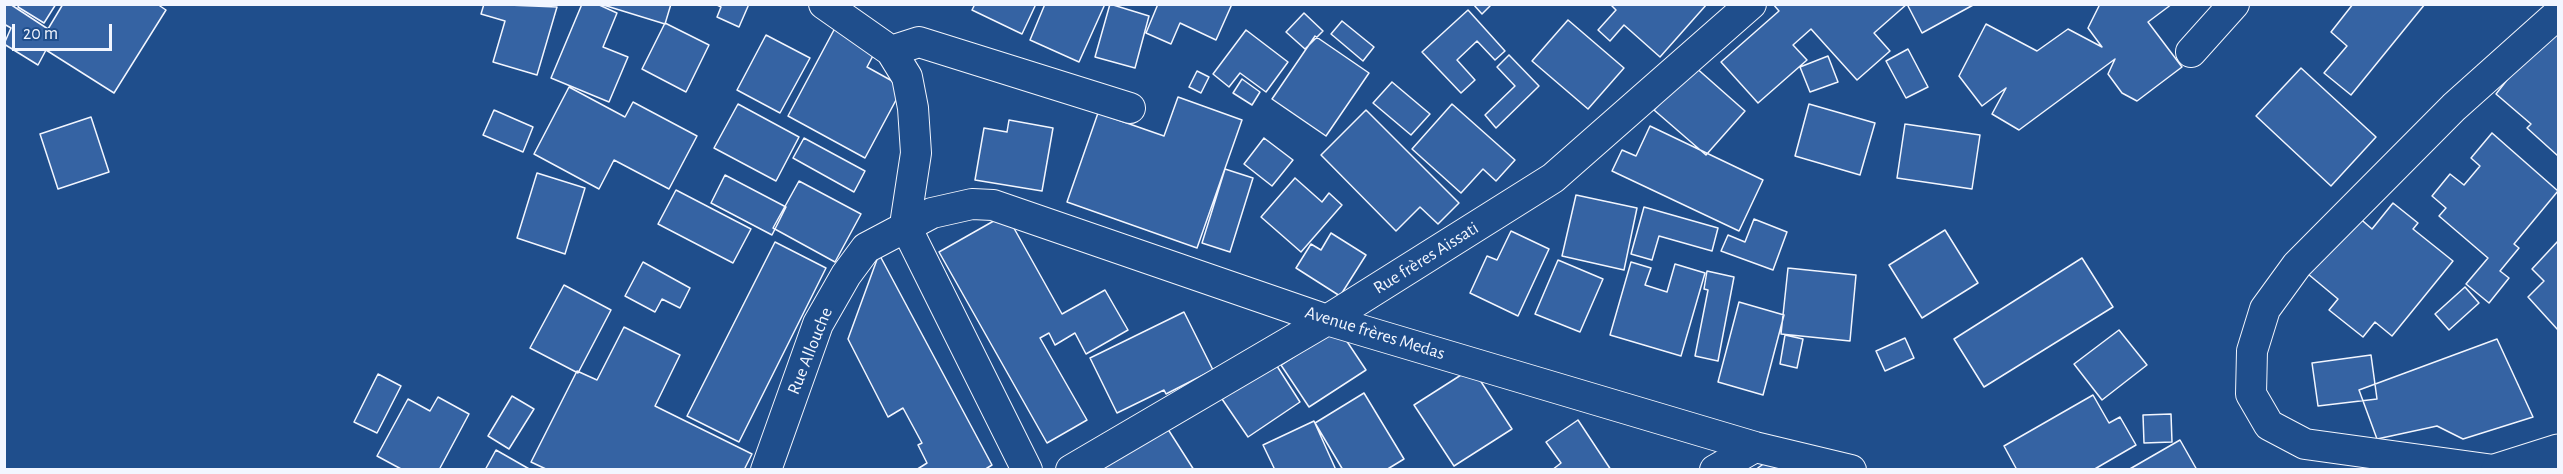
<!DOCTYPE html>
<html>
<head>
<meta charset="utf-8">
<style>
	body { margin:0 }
	#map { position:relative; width:2563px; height:474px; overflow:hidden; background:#1f4e8c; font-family:"Alegreya Sans",sans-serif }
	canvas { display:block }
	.frame { position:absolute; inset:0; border:6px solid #f2f6ff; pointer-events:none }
	.scale { position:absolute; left:12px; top:24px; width:100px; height:27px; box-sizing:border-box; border:3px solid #f2f6ff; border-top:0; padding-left:8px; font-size:18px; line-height:21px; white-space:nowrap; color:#f2f6ff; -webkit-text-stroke:4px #1f4e8c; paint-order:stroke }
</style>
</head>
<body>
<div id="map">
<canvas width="2563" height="474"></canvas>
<div class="frame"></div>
<div class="scale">20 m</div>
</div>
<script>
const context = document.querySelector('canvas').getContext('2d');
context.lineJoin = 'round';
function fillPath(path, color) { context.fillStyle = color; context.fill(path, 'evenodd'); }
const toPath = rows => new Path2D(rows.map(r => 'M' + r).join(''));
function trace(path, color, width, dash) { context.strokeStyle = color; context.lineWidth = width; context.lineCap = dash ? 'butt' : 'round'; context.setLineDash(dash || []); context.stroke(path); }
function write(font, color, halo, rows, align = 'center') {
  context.font = font + ' "Alegreya Sans",sans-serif'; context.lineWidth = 4.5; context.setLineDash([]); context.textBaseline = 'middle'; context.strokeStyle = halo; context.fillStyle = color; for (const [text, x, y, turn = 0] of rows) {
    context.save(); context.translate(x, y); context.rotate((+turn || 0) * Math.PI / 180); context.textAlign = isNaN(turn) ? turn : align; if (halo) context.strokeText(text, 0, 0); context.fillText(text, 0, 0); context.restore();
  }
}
const building = toPath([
	[4,4,10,4,48,29,63,4,157,4,166,10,114,93,46,50,38,65,4,44,11,28,4,24,4,4],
	[19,4,56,4,44,23,18,7,19,4],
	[484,4,557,7,537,75,493,62,505,21,481,14,484,4],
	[582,4,597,4,617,13,603,47,628,57,609,102,551,78,582,4],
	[600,4,671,4,665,24,600,4],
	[715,4,749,4,739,27,717,17,721,7,715,4],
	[975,4,1036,4,1022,34,972,10,975,4],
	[1045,4,1105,4,1079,62,1030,40,1045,4],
	[1110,4,1149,16,1135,68,1095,57,1110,4],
	[1158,4,1232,4,1216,40,1180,23,1171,44,1146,33,1158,4],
	[1473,4,1492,4,1482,14,1473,4],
	[1610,4,1707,4,1660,57,1624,25,1610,41,1598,30,1616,10,1610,4],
	[1773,4,1907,4,1874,33,1890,51,1857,80,1811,29,1793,45,1807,60,1758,103,1721,62,1779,11,1773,4],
	[1907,4,1975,4,1922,33,1907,4],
	[2100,4,2172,4,2148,22,2182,67,2137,101,2122,93,2108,74,2115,59,2019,130,1992,114,2006,88,1982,106,1959,76,1986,24,2037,51,2068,29,2102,47,2088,28,2100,4],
	[2353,4,2425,4,2351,95,2324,73,2347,46,2331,32,2353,4],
	[1468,10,1505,51,1495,60,1477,41,1457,60,1475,80,1461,93,1422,52,1468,10],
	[1304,13,1323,31,1305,49,1286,32,1304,13],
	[2558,15,2558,156,2527,128,2531,124,2496,94,2558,15],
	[1568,20,1624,68,1588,109,1532,61,1568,20],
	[1342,21,1374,47,1363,61,1331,34,1342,21],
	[665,23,709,45,686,92,642,69,665,23],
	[835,28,876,50,867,67,903,87,865,158,788,116,835,28],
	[1246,30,1288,62,1266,92,1240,73,1229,87,1213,74,1246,30],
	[766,35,810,58,780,113,737,90,766,35],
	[1315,36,1369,73,1326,136,1272,99,1315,36],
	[1908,49,1928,87,1906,98,1886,61,1908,49],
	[1509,55,1539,86,1496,128,1485,115,1515,86,1497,67,1509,55],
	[1828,56,1838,82,1810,92,1800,67,1828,56],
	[1694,66,1745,111,1706,155,1654,110,1694,66],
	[2301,68,2376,137,2331,186,2256,116,2301,68],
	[1197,71,1209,77,1201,93,1189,87,1197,71],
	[1242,79,1260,92,1252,105,1233,93,1242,79],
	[1392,82,1430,114,1411,135,1373,103,1392,82],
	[569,87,625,117,633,102,697,136,669,189,614,160,599,189,534,154,569,87],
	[1178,97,1242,120,1197,248,1067,202,1098,113,1164,136,1178,97],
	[738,104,799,137,776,181,714,148,738,104],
	[1452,104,1515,160,1496,181,1483,169,1461,193,1412,149,1452,104],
	[1809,104,1875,123,1860,175,1795,156,1809,104],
	[494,110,533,127,523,152,483,135,494,110],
	[1366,110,1459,203,1438,224,1420,207,1396,231,1321,155,1366,110],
	[91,117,109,172,58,189,40,134,91,117],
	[1009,120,1053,128,1042,191,975,180,984,128,1007,132,1009,120],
	[1905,124,1980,135,1972,189,1897,178,1905,124],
	[1650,126,1763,180,1739,231,1612,171,1622,150,1636,156,1650,126],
	[2492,133,2558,191,2514,244,2519,248,2500,271,2509,278,2489,303,2466,284,2488,258,2439,216,2446,208,2432,196,2450,174,2464,185,2480,166,2471,158,2492,133],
	[804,138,865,171,854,192,793,158,804,138],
	[1264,138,1293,160,1272,186,1244,164,1264,138],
	[1225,169,1253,178,1230,252,1202,243,1225,169],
	[537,173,585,188,565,254,517,238,537,173],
	[725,175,786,207,772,235,711,203,725,175],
	[1295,178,1322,202,1329,193,1342,205,1301,252,1261,217,1295,178],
	[799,181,861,214,835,262,773,228,799,181],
	[676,190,751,229,733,263,658,224,676,190],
	[1576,195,1637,208,1624,270,1562,256,1576,195],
	[2393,203,2418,223,2413,229,2453,261,2392,336,2375,322,2363,337,2329,310,2338,299,2308,274,2356,215,2372,229,2393,203],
	[1644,207,1718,228,1712,251,1659,236,1652,260,1631,254,1644,207],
	[1006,214,1062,314,1105,290,1128,330,1086,354,1075,333,1055,345,1049,333,1040,338,1087,420,1047,443,939,252,1006,214],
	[1754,219,1787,232,1773,270,1721,251,1728,235,1745,242,1754,219],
	[1945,230,1978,283,1922,318,1889,265,1945,230],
	[1511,231,1549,249,1518,316,1470,293,1487,256,1497,260,1511,231],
	[1331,233,1366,255,1340,296,1296,268,1311,244,1321,250,1331,233],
	[2558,241,2558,330,2528,297,2544,281,2532,269,2558,241],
	[775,242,826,268,739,442,687,416,775,242],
	[879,254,992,465,984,470,916,470,927,463,918,445,922,443,903,408,888,417,848,339,879,254],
	[2082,258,2113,307,1984,387,1954,339,2082,258],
	[1558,260,1603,279,1580,332,1535,314,1558,260],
	[643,262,690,288,680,308,662,299,655,312,625,296,643,262],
	[1631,262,1651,268,1645,285,1667,292,1675,264,1705,273,1681,356,1610,335,1631,262],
	[1788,268,1856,275,1850,341,1781,334,1788,268],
	[1707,271,1734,277,1718,361,1695,356,1708,290,1704,289,1707,271],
	[564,285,611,310,578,373,530,348,564,285],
	[2465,287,2479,303,2449,330,2435,314,2465,287],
	[1739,302,1784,315,1763,395,1718,382,1739,302],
	[1184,312,1213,370,1166,394,1164,390,1117,413,1090,358,1184,312],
	[624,327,680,355,655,406,752,454,744,470,548,470,531,462,577,371,597,380,624,327],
	[1338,328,1366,370,1309,407,1281,365,1338,328],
	[2119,330,2147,365,2102,400,2074,364,2119,330],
	[1785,335,1803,339,1797,368,1780,364,1785,335],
	[1905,338,1914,358,1885,371,1876,351,1905,338],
	[2497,339,2533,417,2463,439,2437,426,2377,439,2359,390,2497,339],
	[2371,355,2377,399,2318,406,2312,363,2371,355],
	[1275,363,1300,402,1248,437,1222,399,1275,363],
	[1472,368,1512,429,1454,466,1414,405,1472,368],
	[378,374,401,386,377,433,354,422,378,374],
	[1364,393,1404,459,1386,470,1343,470,1315,423,1364,393],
	[2093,395,2109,423,2120,417,2136,445,2093,470,2017,470,2004,446,2093,395],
	[512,396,534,409,509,449,488,436,512,396],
	[438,397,469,414,439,470,403,470,377,456,408,399,430,411,438,397],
	[2171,414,2172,442,2144,443,2143,415,2171,414],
	[1578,420,1611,470,1552,470,1561,463,1546,442,1578,420],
	[1314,421,1336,470,1275,470,1263,445,1314,421],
	[1164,423,1194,470,1090,470,1164,423],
	[2180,440,2197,470,2128,470,2180,440],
	[496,450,531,470,485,470,496,450],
	[1783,450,1796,470,1755,470,1783,450]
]);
fillPath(building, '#3563a3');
trace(building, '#f2f6ff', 1.5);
const minor = toPath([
	[824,4,891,51,907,77,913,108,916,153,905,225,1027,470],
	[891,51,919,42,1130,108],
	[2191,52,2234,4],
	[766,470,818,324,846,275,866,248,932,213,972,204,993,205,1327,320,1755,447,1851,470],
	[1071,470,1327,320,1553,178,1751,4],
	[1715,470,1755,447],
	[2494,470,2305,444,2269,425,2251,394,2252,351,2265,309,2297,265,2454,107,2558,14]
]);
const primary = toPath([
	[2498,470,2558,451]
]);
trace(minor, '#f2f6ff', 32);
trace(primary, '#f2f6ff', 35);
trace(minor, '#1f4e8c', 30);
trace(primary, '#1f4e8c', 33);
write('18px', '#f2f6ff', '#1f4e8c', [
	["Rue frères Aissati",1426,258,-32],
	["Avenue frères Medas",1375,333,17],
	["Rue Allouche",810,351,-68]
]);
</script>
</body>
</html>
